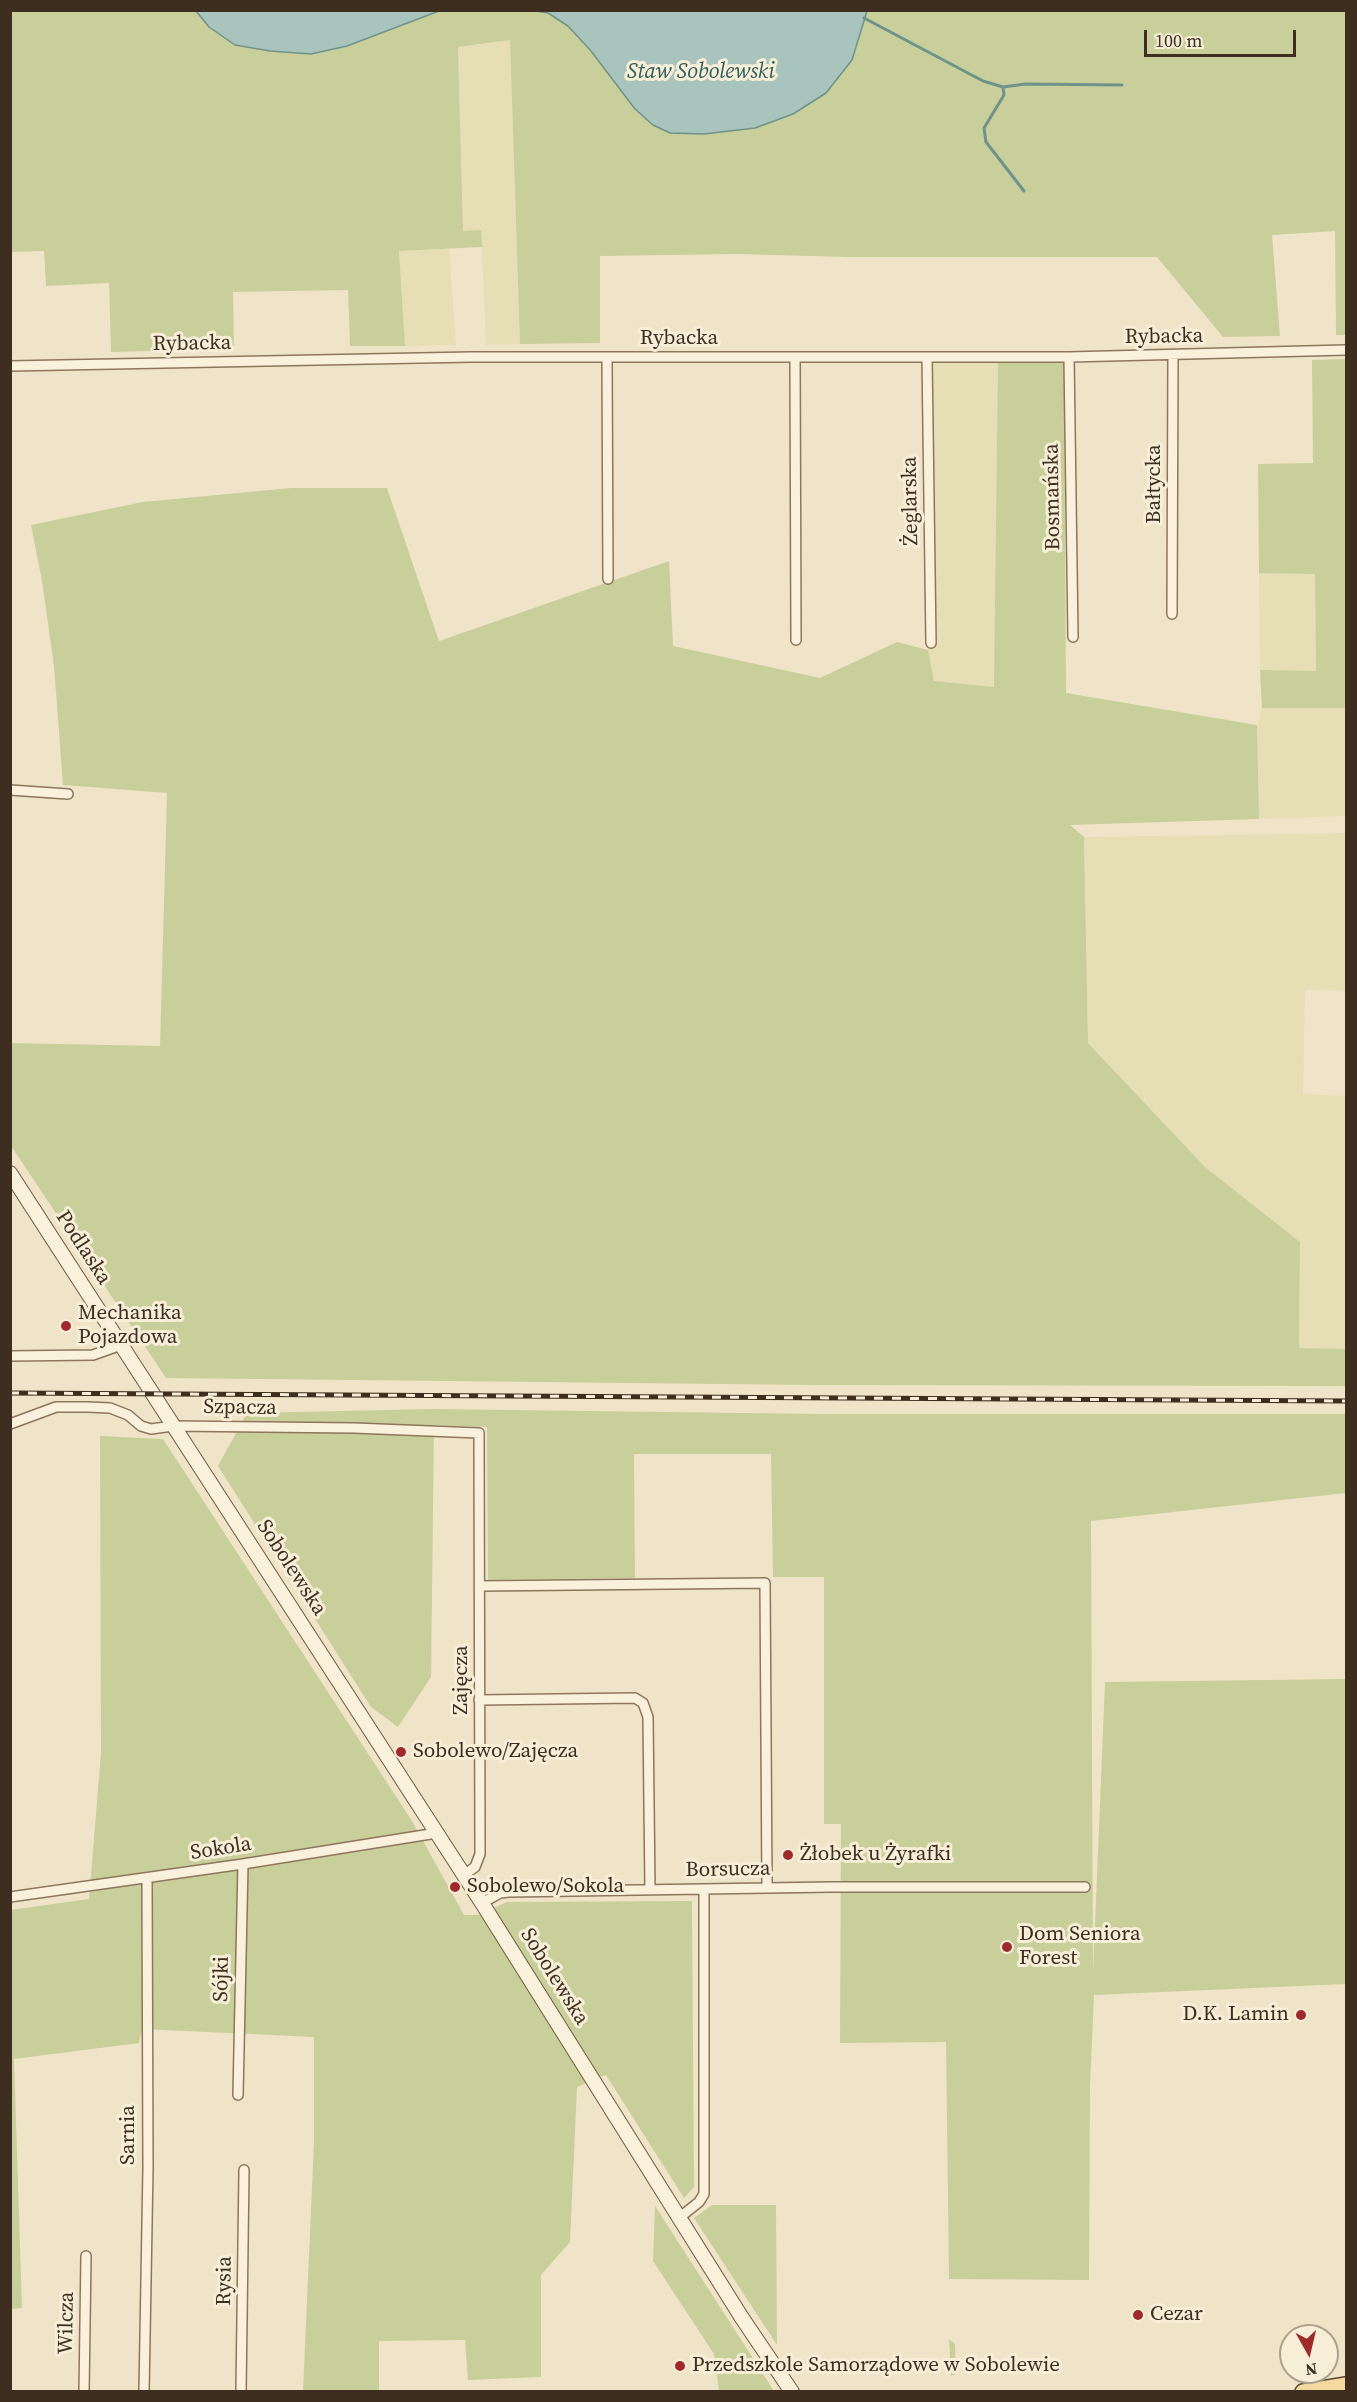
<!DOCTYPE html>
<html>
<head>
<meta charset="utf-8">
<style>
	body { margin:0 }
	#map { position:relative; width:1357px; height:2402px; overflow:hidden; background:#f0e4c8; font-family:"Source Serif 4",serif }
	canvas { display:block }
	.frame { position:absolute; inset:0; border:12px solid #3d2e20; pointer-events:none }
	.north { position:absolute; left:1279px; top:2324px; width:60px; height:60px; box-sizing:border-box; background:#f7eed8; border:2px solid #ada18e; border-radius:50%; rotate:172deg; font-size:16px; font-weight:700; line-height:24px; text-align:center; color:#3d2e20 }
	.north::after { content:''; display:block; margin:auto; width:21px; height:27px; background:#9e2a2b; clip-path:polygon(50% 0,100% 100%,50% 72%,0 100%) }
	.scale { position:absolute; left:1144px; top:30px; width:152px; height:27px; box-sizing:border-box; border:3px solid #3d2e20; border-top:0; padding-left:8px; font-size:18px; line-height:21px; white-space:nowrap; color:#3d2e20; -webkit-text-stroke:4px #f7eed8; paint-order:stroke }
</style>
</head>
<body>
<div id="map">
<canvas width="1357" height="2402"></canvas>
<div class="frame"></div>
<div class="north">N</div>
<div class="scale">100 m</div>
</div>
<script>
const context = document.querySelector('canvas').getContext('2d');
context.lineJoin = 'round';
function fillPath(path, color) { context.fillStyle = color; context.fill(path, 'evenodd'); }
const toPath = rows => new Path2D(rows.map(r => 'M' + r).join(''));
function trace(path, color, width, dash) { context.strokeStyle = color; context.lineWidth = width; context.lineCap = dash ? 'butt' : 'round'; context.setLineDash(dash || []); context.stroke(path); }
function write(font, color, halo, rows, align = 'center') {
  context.font = font + ' "Source Serif 4",serif'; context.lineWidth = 6; context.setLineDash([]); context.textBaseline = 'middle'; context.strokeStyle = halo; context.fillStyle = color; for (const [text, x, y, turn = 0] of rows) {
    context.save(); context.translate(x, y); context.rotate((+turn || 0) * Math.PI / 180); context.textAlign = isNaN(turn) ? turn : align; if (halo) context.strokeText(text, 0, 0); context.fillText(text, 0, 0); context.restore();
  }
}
fillPath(toPath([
	[510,40,520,344,486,345,481,230,463,232,458,47],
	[449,249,456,345,405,346,399,251],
	[998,361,995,687,934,681,928,650,923,362],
	[1259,573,1315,573,1316,672,1260,670],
	[1262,708,1346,708,1346,816,1259,819,1257,725],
	[1346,833,1346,991,1305,990,1303,1094,1346,1096,1346,1349,1299,1348,1300,1242,1205,1167,1088,1043,1084,837]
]), '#e6deb5');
fillPath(toPath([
	[862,10,1346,11,1346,335,1336,335,1335,231,1272,235,1280,336,1223,337,1157,257,848,257,737,254,600,256,600,343,520,344,510,40,458,47,463,231,481,230,482,247,399,251,405,346,350,346,348,290,233,292,234,349,111,352,109,283,46,286,44,251,11,252,10,11,675,11,670,133],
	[1346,359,1346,708,1262,708,1260,670,1316,671,1315,574,1259,573,1258,464,1313,463,1312,360],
	[1064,360,1066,693,1257,725,1259,819,1070,825,1084,837,1088,1043,1205,1167,1300,1242,1299,1348,1346,1349,1346,1386,815,1385,166,1378,11,1146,10,1043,160,1046,167,793,63,785,54,666,42,581,31,525,143,502,291,488,387,488,439,641,669,561,673,646,820,678,897,642,928,650,934,681,994,687,998,361],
	[434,1409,822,1414,1346,1414,1346,1493,1091,1521,1093,1973,1105,1682,1346,1679,1346,1984,1094,1995,1090,2087,1089,2280,949,2279,946,2042,840,2043,841,1824,824,1824,824,1577,773,1577,771,1454,634,1454,635,1578,488,1580,487,1427,434,1425,431,1677,398,1727,371,1707,218,1466,247,1413],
	[100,1436,163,1439,412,1821,464,1915,478,1915,507,1902,692,1901,694,2187,684,2198,606,2075,577,2087,570,2242,541,2275,541,2377,468,2380,465,2340,379,2341,379,2391,303,2391,314,2142,314,2037,142,2029,139,2043,14,2059,22,2308,11,2309,10,1910,89,1899,101,1753],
	[712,2205,776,2205,777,2345,694,2218],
	[655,2206,774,2391,719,2391,714,2354,653,2261],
	[949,2339,955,2344,956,2374,951,2376]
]), '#c9cf9b');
const water = toPath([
	[196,11,439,11,347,46,311,54,270,51,235,45,209,27,196,11],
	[536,11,867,11,852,60,826,93,793,114,755,128,704,134,670,133,653,125,635,109,591,51,568,26,548,13,536,11]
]);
fillPath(water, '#a9c4bc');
trace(water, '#6f938a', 1.5);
trace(toPath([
	[864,18,983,81,1003,87,1025,84,1122,85],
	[1003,87,1004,95,984,128,986,142,1024,191]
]), '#6f938a', 3);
const street = toPath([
	[607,357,608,579],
	[927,357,931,643],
	[1069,357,1073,637],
	[795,358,796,640],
	[10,366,471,357,1069,357,1346,350],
	[1172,614,1173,355],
	[10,790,68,794],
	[10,1356,93,1355,121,1345],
	[10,1424,56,1407,88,1407,110,1408,128,1415,141,1426,151,1429,173,1426,354,1428,479,1433,480,1854,475,1867,464,1875],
	[480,1586,765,1583,767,1888],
	[479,1700,635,1698,643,1703,648,1717,650,1890],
	[10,1897,243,1864,437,1833],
	[482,1903,500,1893,509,1892,831,1887,1085,1887],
	[238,2095,243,1864],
	[679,2218,699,2202,704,2194,704,1889],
	[84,2392,86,2256],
	[144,2392,148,2168,147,1878],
	[241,2392,244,2170]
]);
const secondary = toPath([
	[10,1173,482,1903,742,2318,792,2392]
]);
const primary = toPath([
	[1303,2392,1346,2385]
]);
trace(street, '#8d765c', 12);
trace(secondary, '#6f573f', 16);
trace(primary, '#5b4430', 18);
trace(street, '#faf1dc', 9);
trace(secondary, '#faf1dc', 14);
trace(primary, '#f3d9a0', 15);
const rail = toPath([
	[10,1393,1346,1401]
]);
trace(rail, '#3d2e20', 5);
trace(rail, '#f7eed8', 3, [9]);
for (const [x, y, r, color] of [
	[66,1326,6,"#9e2a2b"],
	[401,1752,6,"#9e2a2b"],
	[788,1855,6,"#9e2a2b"],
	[455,1887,6,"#9e2a2b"],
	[1007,1947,6,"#9e2a2b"],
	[1301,2015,6,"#9e2a2b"],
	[1138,2315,6,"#9e2a2b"],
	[680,2366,6,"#9e2a2b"]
]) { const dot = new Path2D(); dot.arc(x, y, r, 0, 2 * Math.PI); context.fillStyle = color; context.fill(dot); trace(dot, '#f7eed8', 2); }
write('21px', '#3d2e20', '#f7eed8', [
	["Rybacka",1164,337,-1],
	["Rybacka",679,339],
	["Rybacka",192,344,-1],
	["Bałtycka",1155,484,-90],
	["Bosmańska",1053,497,-91],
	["Żeglarska",911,501,-91],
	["Podlaska",83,1248,57],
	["Szpacza",240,1408,1],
	["Sobolewska",291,1568,57],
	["Zajęcza",462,1680,-90],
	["Sokola",221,1849,-9],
	["Borsucza",728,1870,-1],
	["Sobolewska",554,1977,58],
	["Sójki",222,1979,-89],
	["Sarnia",129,2135,-90],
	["Rysia",225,2281,-89],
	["Wilcza",67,2323,-89]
]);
write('21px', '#3d2e20', '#f7eed8', [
	["Mechanika",78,1314],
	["Pojazdowa",78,1338],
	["Sobolewo/Zajęcza",413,1752],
	["Żłobek u Żyrafki",800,1855],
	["Sobolewo/Sokola",467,1887],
	["Dom Seniora",1019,1935],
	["Forest",1019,1959],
	["D.K. Lamin",1289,2015,"right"],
	["Cezar",1150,2315],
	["Przedszkole Samorządowe w Sobolewie",692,2366]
], 'left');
write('italic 22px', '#2f5d5a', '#f7eed8', [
	["Staw Sobolewski",701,72]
]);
</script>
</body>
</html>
